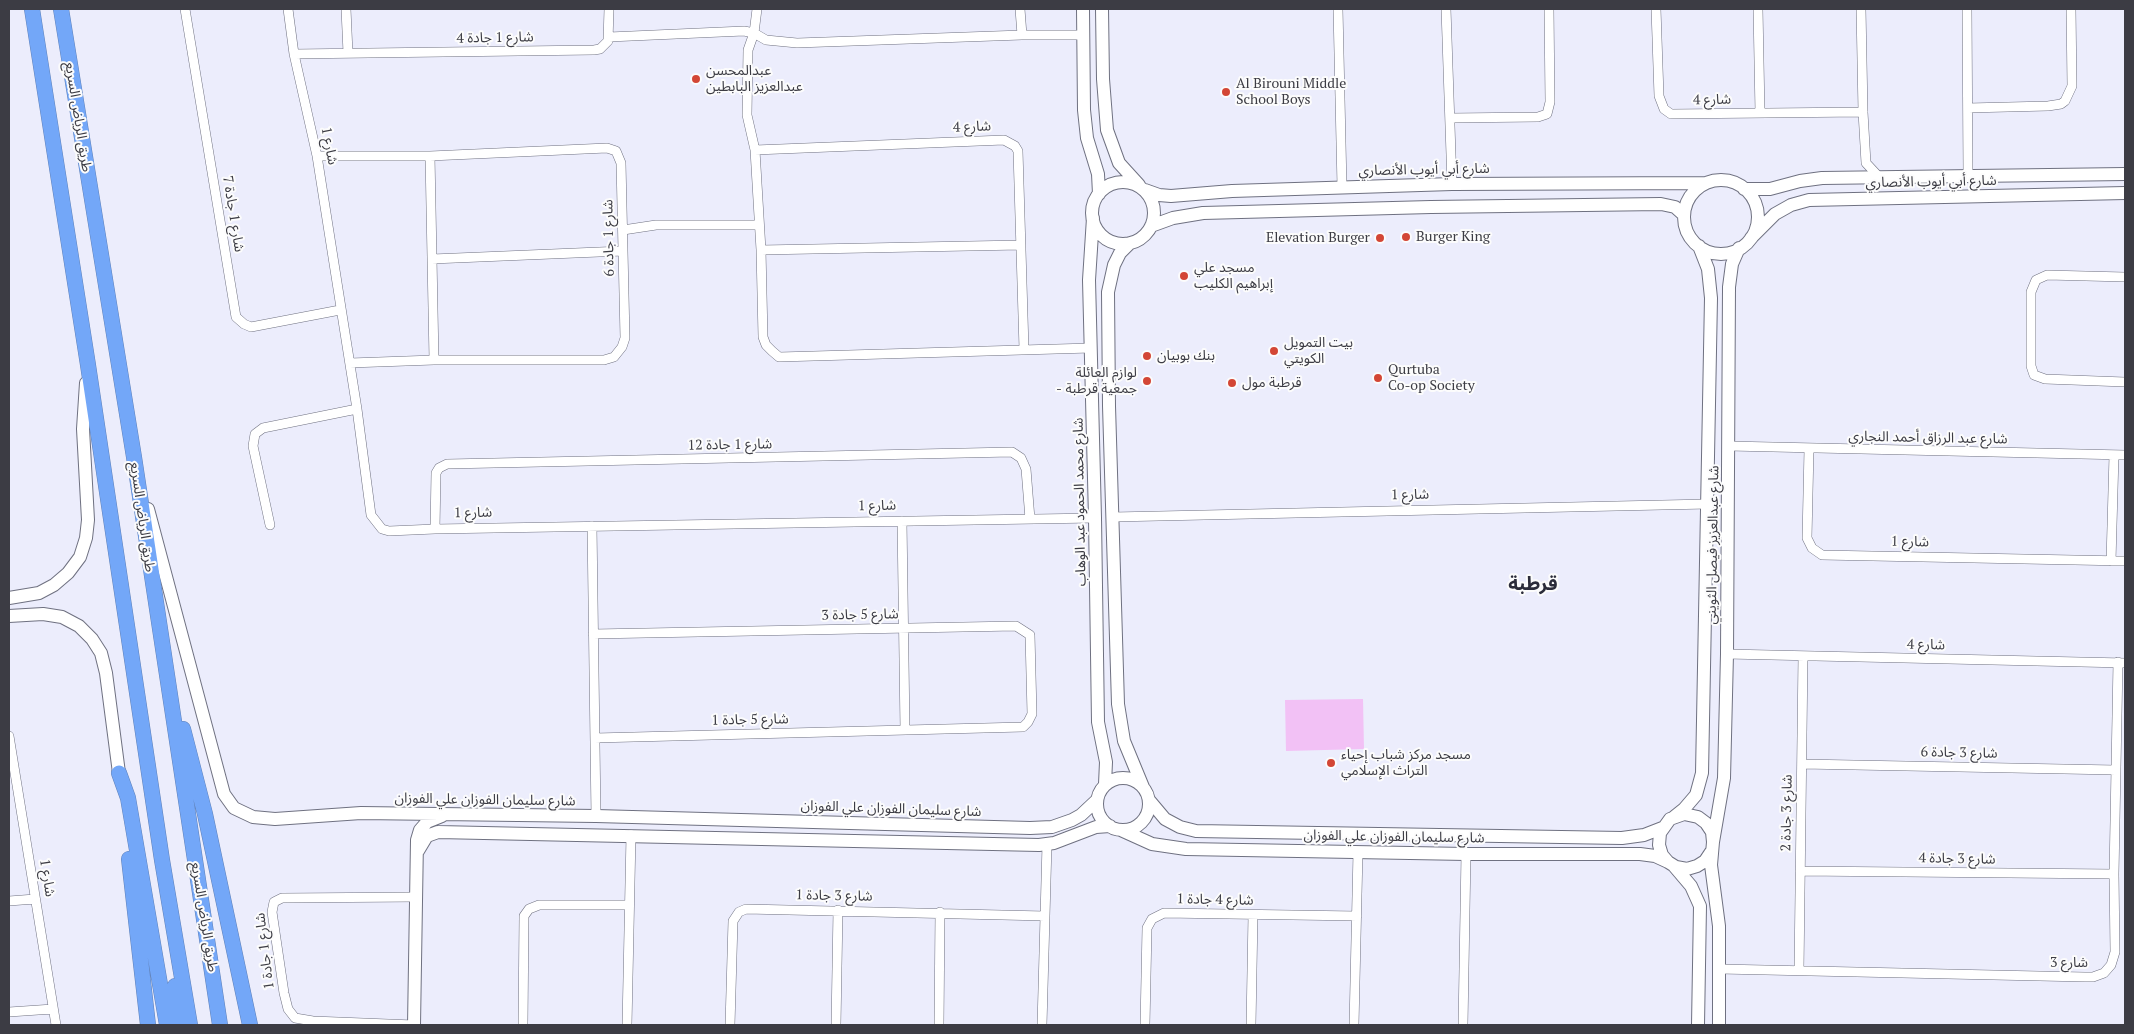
<!DOCTYPE html>
<html>
<head>
<meta charset="utf-8">
<style>
	body { margin:0 }
	#map { position:relative; width:2134px; height:1034px; overflow:hidden; background:#ecedfc; font-family:"PT Serif",serif }
	canvas { display:block }
	.frame { position:absolute; inset:0; border:10px solid #3c3c44; pointer-events:none }
</style>
</head>
<body>
<div id="map">
<canvas width="2134" height="1034"></canvas>
<div class="frame"></div>
</div>
<script>
const context = document.querySelector('canvas').getContext('2d');
context.lineJoin = 'round';
function fillPath(path, color) { context.fillStyle = color; context.fill(path, 'evenodd'); }
const toPath = rows => new Path2D(rows.map(r => 'M' + r).join(''));
function trace(path, color, width, dash) { context.strokeStyle = color; context.lineWidth = width; context.lineCap = dash ? 'butt' : 'round'; context.setLineDash(dash || []); context.stroke(path); }
function write(font, color, halo, rows, align = 'center') {
  context.font = font + ' "PT Serif","Noto Sans Arabic",serif'; context.lineWidth = 4; context.setLineDash([]); context.textBaseline = 'middle'; context.strokeStyle = halo; context.fillStyle = color; for (const [text, x, y, turn = 0] of rows) {
    context.save(); context.translate(x, y); context.rotate((+turn || 0) * Math.PI / 180); context.textAlign = isNaN(turn) ? turn : align; if (halo) context.strokeText(text, 0, 0); context.fillText(text, 0, 0); context.restore();
  }
}
fillPath(toPath([
	[1363,699,1364,749,1286,751,1285,700]
]), '#f2c1f5');
const street = toPath([
	[185,9,236,317,244,324,251,327,340,310],
	[288,9,294,54,317,156,357,409,371,515,382,529,389,531,435,529,1095,518],
	[346,9,348,53],
	[757,9,754,33,748,50,747,115,755,150,761,250,763,337,766,345,772,351,779,357,1091,348],
	[1020,9,1022,35],
	[1338,9,1342,187],
	[1446,9,1452,184],
	[1656,9,1659,96,1664,109,1671,114,1863,112],
	[1758,9,1760,113],
	[1861,9,1863,112,1866,163,1880,178],
	[1967,9,1968,175],
	[609,37,744,31,754,33,766,40,797,43,1022,35,1083,35],
	[294,54,594,50,600,49,608,41,609,9],
	[1968,108,2048,106,2061,104,2065,101,2072,86,2071,9],
	[1450,118,1538,117,1547,114,1550,102,1549,9],
	[755,150,1004,140,1015,146,1018,151,1024,349],
	[317,156,430,156,607,148,616,151,621,163,625,338,622,347,614,357,604,360,434,360,350,363],
	[430,156,434,360],
	[623,230,656,225,759,225],
	[761,250,1021,245],
	[432,259,623,251],
	[2125,277,2047,275,2036,280,2031,292,2031,366,2034,375,2045,379,2125,382],
	[1729,446,2125,455],
	[1809,449,1807,538,1812,548,1822,555,2125,561],
	[1113,517,1708,504],
	[902,521,905,730],
	[270,525,253,446,255,434,263,428,357,409],
	[592,526,596,816],
	[435,529,436,473,439,468,447,464,1012,452,1021,458,1026,469,1030,519],
	[2111,561,2114,455],
	[593,634,1016,626,1030,635,1032,714,1028,722,1023,727,595,738],
	[1727,654,2125,663],
	[9,736,56,1025],
	[1802,764,2116,770],
	[1800,871,2114,874],
	[9,901,35,899],
	[1720,969,2085,977,2093,977,2104,973,2111,965,2115,952,2114,874,2118,662],
	[1799,970,1803,656],
	[9,1012,53,1009],
	[414,1025,313,1021,295,1018,288,1009,284,993,272,912,274,902,282,898,417,897],
	[523,1025,524,916,529,909,539,905,628,905],
	[627,1025,631,835],
	[730,1025,733,921,739,912,746,909,1045,916],
	[836,1025,838,910],
	[939,1025,940,912],
	[1042,1025,1047,844],
	[1145,1025,1147,928,1152,919,1164,913,1357,916],
	[1251,1025,1253,915],
	[1354,1025,1358,852],
	[1463,1025,1466,854]
]);
const secondary = toPath([
	[1083,9,1084,110,1087,138,1098,174,1099,194],
	[1102,9,1103,79,1107,130,1119,163,1139,185],
	'1684 217a37 37 0 1 1 74 0a37 37 0 1 1-74 0Z',
	'1092 213a31 31 0 1 1 62 0a31 31 0 1 1-62 0Z',
	[1744,189,1770,189,1800,181,1822,178,2125,174],
	[1145,190,1159,195,1171,196,1232,191,1452,184,1706,183],
	[1093,218,1089,280,1095,518,1098,722,1106,762,1105,784],
	[1151,226,1173,218,1203,213,1431,207,1661,204,1675,207,1684,215],
	[1751,238,1775,214,1791,205,1809,200,2125,193],
	[1130,243,1120,253,1114,265,1108,292,1109,406,1118,704,1124,741,1143,787],
	[148,509,224,794,234,808,253,817,275,819,361,813,596,816,1030,828,1052,827,1072,820,1081,815,1097,800],
	[9,598,39,593,54,585,68,573,80,557,86,538,88,520,83,429,86,383],
	[9,616,43,614,62,617,79,626,92,639,101,653,106,673,119,773],
	'1097 804a26 26 0 1 1 52 0a26 26 0 1 1-52 0Z',
	[1149,800,1165,819,1180,827,1196,831,1622,838,1644,835,1662,828],
	[1674,817,1684,809,1696,795,1702,773,1711,298,1708,269,1699,246],
	[1121,830,1152,844,1186,849,1466,854,1640,854,1655,856,1668,862],
	[1713,842,1724,778,1727,654,1729,287,1732,264,1739,248],
	[418,851,427,836,438,832,1039,845,1054,843,1096,827,1110,826],
	[1711,852,1705,861,1697,866,1687,869,1676,867,1668,862,1662,855,1659,845,1660,833,1670,819,1684,814,1698,817,1706,823,1712,832,1713,842,1711,865,1719,926,1719,1025],
	[1674,866,1691,886,1700,906,1698,1025],
	[414,1025,417,840,420,830,427,822,442,816]
]);
const highway = toPath([
	[32,9,88,365,162,860,190,1025],
	[61,9,134,457,220,1025],
	[183,729,205,814,250,1025],
	[119,773,128,798,167,1025],
	[129,859,148,1025],
	[175,986,177,1025]
]);
trace(street, '#6f7181', 10);
trace(secondary, '#6f7181', 14);
trace(highway, '#6082b9', 16);
trace(street, '#fff', 9);
trace(secondary, '#fff', 12);
trace(highway, '#73a7f8', 15);
for (const [x, y, r, color] of [
	[696,79,5,"#d34635"],
	[1226,92,5,"#d34635"],
	[1406,237,5,"#d34635"],
	[1380,238,5,"#d34635"],
	[1184,276,5,"#d34635"],
	[1274,351,5,"#d34635"],
	[1147,356,5,"#d34635"],
	[1378,378,5,"#d34635"],
	[1147,381,5,"#d34635"],
	[1232,383,5,"#d34635"],
	[1331,763,5,"#d34635"]
]) { const dot = new Path2D(); dot.arc(x, y, r, 0, 2 * Math.PI); context.fillStyle = color; context.fill(dot); trace(dot, '#fcfcfc', 2); }
write('14px', '#3c3c44', '#fcfcfc', [
	["شارع 1 جادة 4",495,38,-1],
	["شارع 4",1712,100,-1],
	["طريق الرياض السريع",78,117,81],
	["شارع 4",972,127,-2],
	["شارع 1",329,146,79],
	["شارع أبي أيوب الأنصاري",1424,170,-1],
	["شارع أبي أيوب الأنصاري",1931,182,-1],
	["شارع 1 جادة 7",233,214,81],
	["شارع 1 جادة 6",609,238,-91],
	["شارع عبد الرزاق أحمد النجاري",1928,438,1],
	["شارع 1 جادة 12",730,445,-1],
	["شارع 1",1410,495,-1],
	["شارع محمد الحمود عبد الوهاب",1080,502,-91],
	["شارع 1",877,506,-1],
	["شارع 1",473,513,-1],
	["طريق الرياض السريع",142,517,82],
	["شارع 1",1910,542,1],
	["شارع عبدالعزيز فيصل الثويني",1713,545,-89],
	["شارع 5 جادة 3",860,615,-1],
	["شارع 4",1926,645,1],
	["شارع 5 جادة 1",750,720,-1],
	["شارع 3 جادة 6",1959,753,1],
	["شارع سليمان الفوزان علي الفوزان",485,800,1],
	["شارع سليمان الفوزان علي الفوزان",891,809,2],
	["شارع 3 جادة 2",1787,813,-89],
	["شارع سليمان الفوزان علي الفوزان",1394,837,1],
	["شارع 3 جادة 4",1957,859,1],
	["شارع 1",47,878,81],
	["شارع 3 جادة 1",834,896,1],
	["شارع 4 جادة 1",1215,900,1],
	["طريق الرياض السريع",204,917,81],
	["شارع 1 جادة 1",265,951,-97],
	["شارع 3",2069,963]
]);
write('14px', '#3c3c44', '#fcfcfc', [
	["عبدالمحسن",706,71],
	["عبدالعزيز البابطين",706,87],
	["Al Birouni Middle",1236,84],
	["School Boys",1236,100],
	["Burger King",1416,237],
	["Elevation Burger",1370,238,"right"],
	["مسجد علي",1194,268],
	["إبراهيم الكليب",1194,284],
	["بيت التمويل",1284,343],
	["الكويتي",1284,359],
	["بنك بوبيان",1157,356],
	["Qurtuba",1388,370],
	["Co-op Society",1388,386],
	["لوازم العائلة",1137,373,"right"],
	["- جمعية قرطبة",1137,389,"right"],
	["قرطبة مول",1242,383],
	["مسجد مركز شباب إحياء",1341,755],
	["التراث الإسلامي",1341,771]
], 'left');
write('bold 19px', '#2b2c3a', '#fcfcfc', [
	["قرطبة",1533,585]
]);
</script>
</body>
</html>
